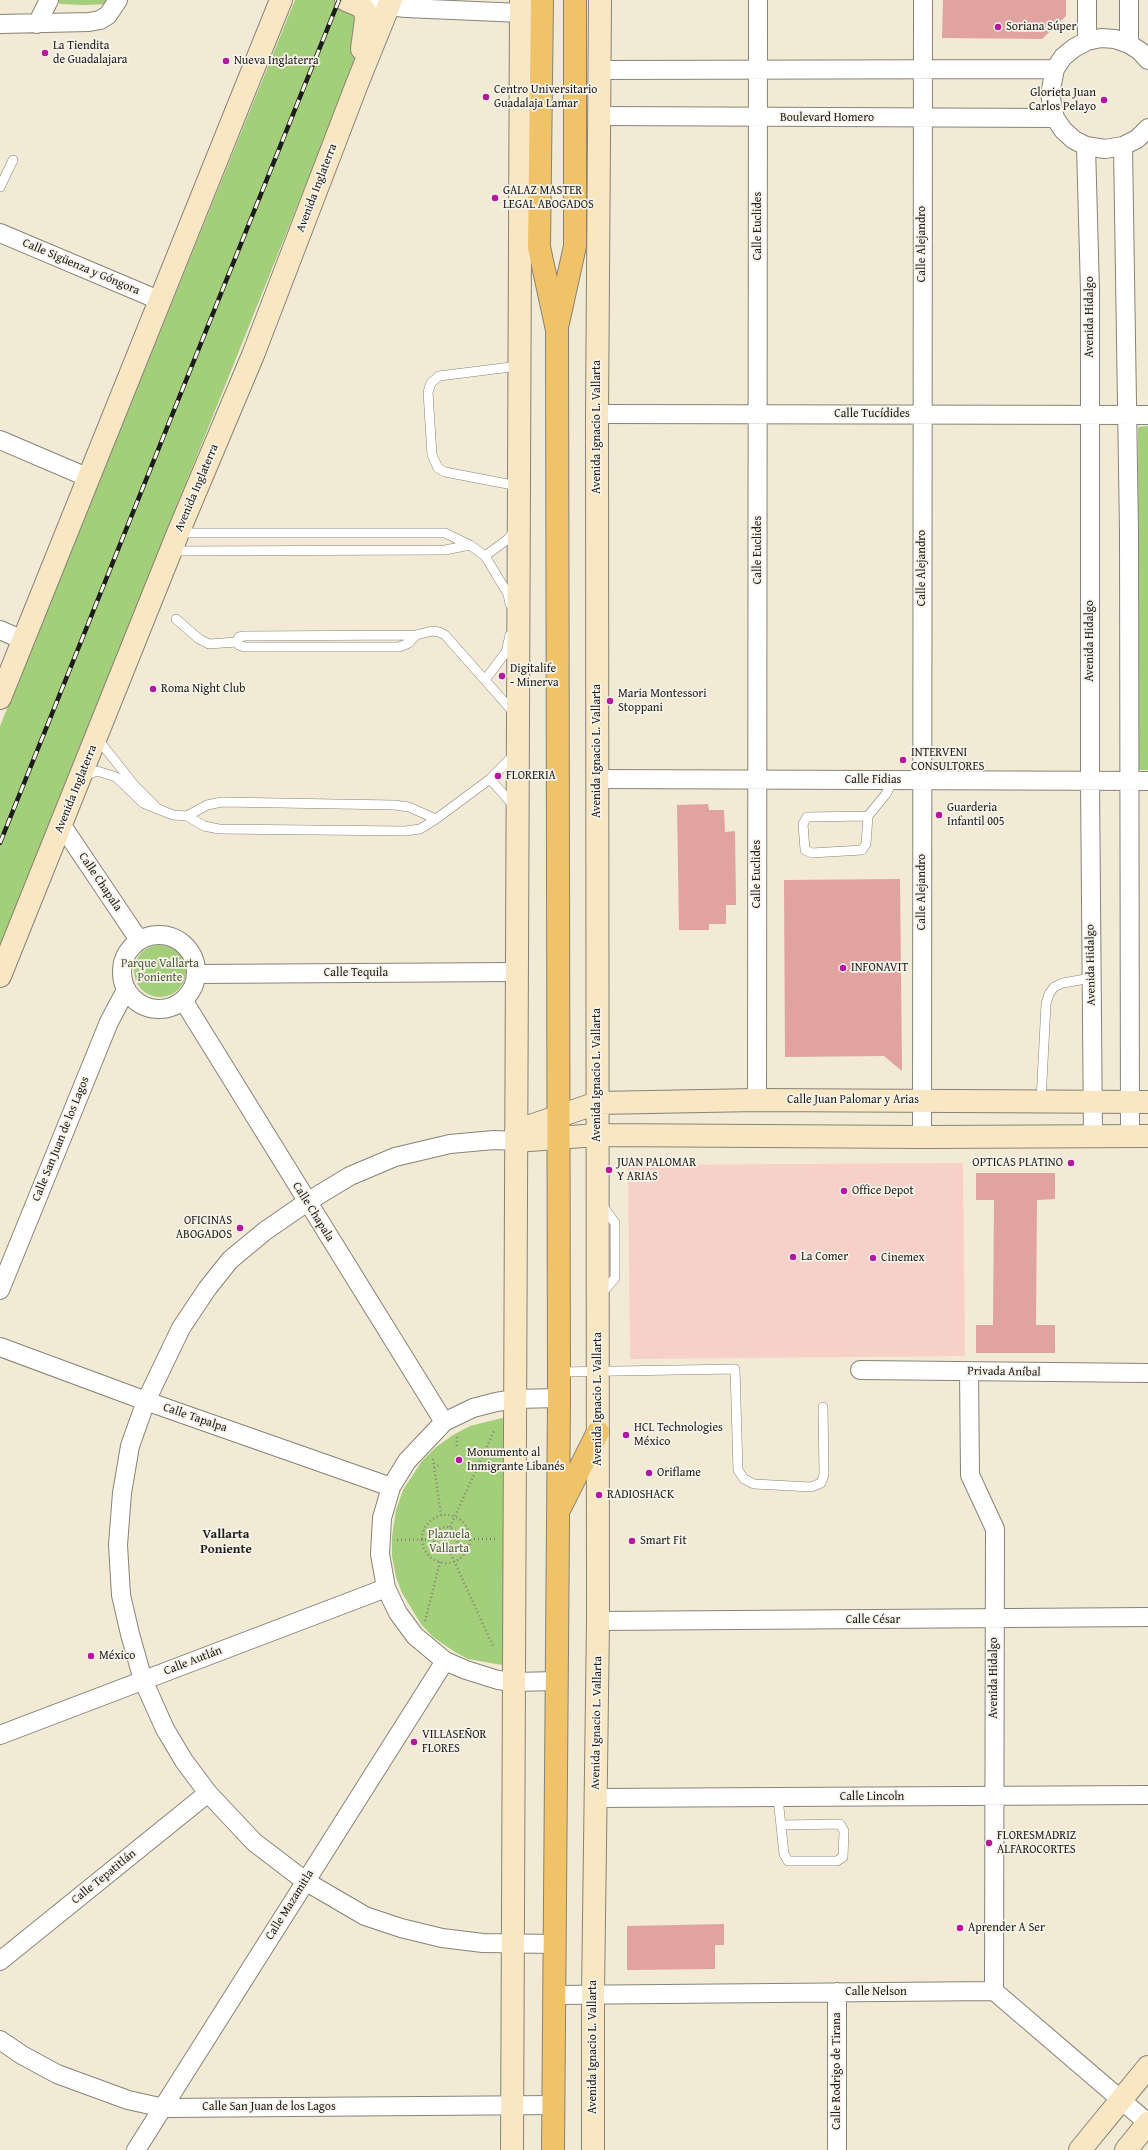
<!DOCTYPE html>
<html>
<head>
<meta charset="utf-8">
<style>
	body { margin:0 }
	canvas { display:block; background:#f2ead4 }
</style>
</head>
<body>
<canvas width="1148" height="2150"></canvas>
<script>
const context = document.querySelector('canvas').getContext('2d');
context.lineJoin = 'round';
function fillPath(path, color) { context.fillStyle = color; context.fill(path, 'evenodd'); }
const toPath = rows => new Path2D(rows.map(r => 'M' + r).join(''));
function trace(path, color, width, dash) { context.strokeStyle = color; context.lineWidth = width; context.lineCap = dash ? 'butt' : 'round'; context.setLineDash(dash || []); context.stroke(path); }
function write(font, color, halo, rows, align = 'center') {
  context.font = font + ' "Gentium Book Plus",serif'; context.lineWidth = 3.5; context.setLineDash([]); context.textBaseline = 'middle'; context.strokeStyle = halo; context.fillStyle = color; for (const [text, x, y, turn = 0] of rows) {
    context.save(); context.translate(x, y); context.rotate((+turn || 0) * Math.PI / 180); context.textAlign = isNaN(turn) ? turn : align; if (halo) context.strokeText(text, 0, 0); context.fillText(text, 0, 0); context.restore();
  }
}
fillPath(toPath([
	[963,1163,965,1356,630,1359,628,1165]
]), '#f7d1c8');
fillPath(toPath([
	[57,0,114,0,111,4,85,5,60,4],
	[295,0,380,0,0,946,0,726],
	[1148,426,1148,770,1139,770,1138,427],
	'134 971a26 26 0 1 1 52 0a26 26 0 1 1-52 0Z',
	[502,1418,506,1419,504,1664,502,1665,468,1659,455,1652,433,1637,421,1624,402,1593,396,1577,392,1556,392,1537,396,1510,403,1490,422,1461,436,1447,453,1435,470,1426]
]), '#a3ce7a');
fillPath(toPath([
	[943,0,1066,0,1066,16,1042,39,942,38],
	[708,804,709,810,724,810,725,832,735,831,736,905,726,905,726,924,709,924,709,930,679,930,677,805],
	[900,879,902,1071,884,1056,785,1057,784,880],
	[976,1173,1055,1173,1055,1199,1037,1200,1036,1325,1055,1325,1055,1353,976,1353,976,1325,993,1325,994,1200,976,1200],
	[724,1924,724,1945,715,1945,715,1969,627,1970,627,1926]
]), '#e0a3a0');
const lane = toPath([
	[0,187,13,160],
	[518,486,445,472,438,468,432,455,428,392,431,383,439,376,519,366],
	[179,533,445,533,470,545,485,556,508,594,510,604],
	[170,551,445,550,470,545],
	[485,556,508,539,515,529],
	[176,619,199,639,209,644,236,642,239,637,244,636,416,635,432,631,439,632,445,635,515,714],
	[236,642,239,645,244,647,399,647,409,643,416,635],
	[485,680,506,652,510,635],
	[97,738,135,786,156,807],
	[84,776,97,771,116,777,143,803,173,815,187,816,204,826,219,829,405,831,420,829,436,819,490,779,515,754],
	[490,779,514,806],
	[187,816,207,805,222,802,394,805,409,807,436,819],
	[868,816,807,817,803,824,805,850,812,853,862,850,866,844,868,816,886,794,893,780],
	[1041,1101,1046,1004,1049,994,1054,987,1063,983,1091,978],
	[601,1294,615,1278,615,1223,602,1205],
	[559,1372,735,1369,738,1470,744,1479,754,1484,811,1487,821,1483,824,1475,823,1407],
	[778,1798,784,1854,788,1861,837,1861,843,1857,844,1831,840,1824,782,1825]
]);
const street = toPath([
	[378,0,389,6,406,8,521,13],
	[0,24,89,22,100,20,108,15,118,0],
	[37,24,49,0],
	[1087,41,1087,0],
	[1129,44,1129,0],
	[1148,60,1140,51,1129,44,1115,39,1101,38,1087,41,1074,48,1063,57,1055,69,1050,94,1055,118,1063,130,1074,140,1086,146,1105,149,1123,146,1137,139,1148,128],
	[599,70,1055,69],
	[599,116,1055,118],
	[1086,146,1090,291,1090,781,1093,1136],
	[1123,146,1129,533,1130,1136],
	[0,233,161,301],
	[597,414,1148,415],
	[0,440,89,478],
	[0,630,23,640],
	[597,779,1148,781],
	[61,824,139,940],
	'122 972a37 37 0 1 1 74 0a37 37 0 1 1-74 0Z',
	[196,974,516,972],
	[183,1000,444,1422],
	[757,1100,758,0],
	[922,1137,923,0],
	[516,1141,494,1140,450,1144,395,1157,350,1176,307,1202,265,1231,230,1260,207,1289,181,1328,146,1401,130,1446,122,1493,118,1545,121,1595,130,1634,143,1680,165,1729,184,1761,208,1793,254,1842,305,1881,365,1916,401,1928,442,1938,483,1943,555,1944],
	[0,1290,109,1022,126,990],
	[0,1347,146,1401,391,1487],
	[860,1370,1148,1373],
	[969,1371,970,1475,995,1529,994,1991],
	[598,1621,1148,1617],
	[557,1681,514,1682,498,1680,466,1670,445,1661,415,1636,398,1613,386,1588,380,1554,382,1518,391,1487,407,1461,444,1422,473,1408,496,1402,515,1399,559,1398],
	[0,1735,386,1588],
	[596,1798,1148,1795],
	[0,1961,208,1793],
	[555,1995,994,1991,1148,2123],
	[0,2040,22,2055,57,2074,128,2100,164,2108,554,2105],
	[136,2150,445,1661],
	[837,2150,837,1992]
]);
const secondary = toPath([
	[346,0,360,6,365,11,366,19,362,49],
	[0,698,281,0],
	[0,976,178,533,253,355,357,84,391,0],
	[516,1131,597,1103,757,1100,1148,1102],
	[516,1141,597,1135,922,1137,1148,1136],
	[512,2150,521,0],
	[593,2150,593,1994,598,1621,597,414,600,0],
	[1080,2150,1148,2067],
	[1126,2150,1148,2123]
]);
const primary = toPath([
	[542,0,539,247,557,330,559,1398,553,2150],
	[558,323,575,246,575,0],
	[561,1506,598,1432]
]);
trace(lane, '#878378', 10);
trace(street, '#878378', 20);
trace(secondary, '#878378', 24);
trace(primary, '#878378', 24);
trace(toPath([
	[457,1446,457,1434],
	[433,1459,441,1515],
	[468,1465,475,1471],
	[434,1468,441,1464],
	'422 1539a24 24 0 1 1 48 0a24 24 0 1 1-48 0Z',
	[450,1527,495,1429],
	'434 1539a12 12 0 1 1 24 0a12 12 0 1 1-24 0Z',
	[470,1539,496,1539],
	[397,1540,435,1539],
	[449,1550,494,1648],
	[425,1621,440,1562]
]), '#878378', 2.5, [1, 3]);
trace(lane, '#fff', 9);
trace(street, '#fff', 18);
trace(secondary, '#f9e7c3', 22);
trace(primary, '#f0c369', 22);
const rail = toPath([
	[0,843,339,0]
]);
trace(rail, '#1c1c1c', 4.5);
trace(rail, '#f7f3e8', 3, [9]);
for (const [x, y, r, color] of [
	[998,27,4,"#b5179e"],
	[45,53,4,"#b5179e"],
	[226,61,4,"#b5179e"],
	[486,97,4,"#b5179e"],
	[1104,100,4,"#b5179e"],
	[495,198,4,"#b5179e"],
	[502,676,4,"#b5179e"],
	[153,689,4,"#b5179e"],
	[610,701,4,"#b5179e"],
	[903,760,4,"#b5179e"],
	[498,776,4,"#b5179e"],
	[939,815,4,"#b5179e"],
	[843,968,4,"#b5179e"],
	[1071,1163,4,"#b5179e"],
	[609,1170,4,"#b5179e"],
	[844,1191,4,"#b5179e"],
	[240,1228,4,"#b5179e"],
	[793,1257,4,"#b5179e"],
	[873,1258,4,"#b5179e"],
	[626,1435,4,"#b5179e"],
	[459,1460,4,"#b5179e"],
	[649,1473,4,"#b5179e"],
	[599,1495,4,"#b5179e"],
	[632,1541,4,"#b5179e"],
	[91,1656,4,"#b5179e"],
	[414,1742,4,"#b5179e"],
	[989,1843,4,"#b5179e"],
	[960,1928,4,"#b5179e"]
]) { const dot = new Path2D(); dot.arc(x, y, r, 0, 2 * Math.PI); context.fillStyle = color; context.fill(dot); trace(dot, '#f7f3e8', 1.5); }
write('12px', '#1c1c1c', '#f7f3e8', [
	["Soriana Súper",1006,27],
	["La Tiendita",53,46],
	["de Guadalajara",53,60],
	["Nueva Inglaterra",234,61],
	["Centro Universitario",494,90],
	["Guadalaja Lamar",494,104],
	["Glorieta Juan",1096,93,"right"],
	["Carlos Pelayo",1096,107,"right"],
	["GALAZ MASTER",503,191],
	["LEGAL ABOGADOS",503,205],
	["Digitalife",510,669],
	["- Minerva",510,683],
	["Roma Night Club",161,689],
	["Maria Montessori",618,694],
	["Stoppani",618,708],
	["INTERVENI",911,753],
	["CONSULTORES",911,767],
	["FLORERIA",506,776],
	["Guarderia",947,808],
	["Infantil 005",947,822],
	["INFONAVIT",851,968],
	["JUAN PALOMAR",617,1163],
	["Y ARIAS",617,1177],
	["OPTICAS PLATINO",1063,1163,"right"],
	["Office Depot",852,1191],
	["OFICINAS",232,1221,"right"],
	["ABOGADOS",232,1235,"right"],
	["La Comer",801,1257],
	["Cinemex",881,1258],
	["HCL Technologies",634,1428],
	["México",634,1442],
	["Monumento al",467,1453],
	["Inmigrante Libanés",467,1467],
	["Oriflame",657,1473],
	["RADIOSHACK",607,1495],
	["Smart Fit",640,1541],
	["México",99,1656],
	["VILLASEÑOR",422,1735],
	["FLORES",422,1749],
	["FLORESMADRIZ",997,1836],
	["ALFAROCORTES",997,1850],
	["Aprender A Ser",968,1928]
], 'left');
write('12px', '#1c1c1c', '#f7f3e8', [
	["Boulevard Homero",827,118],
	["Avenida Inglaterra",317,188,-69],
	["Calle Euclides",758,226,-90],
	["Calle Alejandro",922,244,-90],
	["Calle Sigüenza y Góngora",81,267,23],
	["Avenida Hidalgo",1090,317,-90],
	["Calle Tucídides",872,414],
	["Avenida Ignacio L. Vallarta",597,427,-90],
	["Avenida Inglaterra",197,488,-67],
	["Calle Euclides",758,550,-90],
	["Calle Alejandro",922,568,-90],
	["Avenida Hidalgo",1090,641,-90],
	["Avenida Ignacio L. Vallarta",597,751,-90],
	["Calle Fidias",873,780],
	["Avenida Inglaterra",76,789,-68],
	["Calle Euclides",757,874,-90],
	["Calle Chapala",100,882,56],
	["Calle Alejandro",922,892,-90],
	["Avenida Hidalgo",1091,965,-91],
	["Calle Tequila",356,973],
	["Avenida Ignacio L. Vallarta",597,1075,-90],
	["Calle Juan Palomar y Arias",853,1100],
	["Calle San Juan de los Lagos",61,1139,-68],
	["Calle Chapala",313,1212,58],
	["Privada Aníbal",1004,1372,1],
	["Avenida Ignacio L. Vallarta",598,1399,-90],
	["Calle Tapalpa",195,1418,19],
	["Calle César",873,1620],
	["Calle Autlán",193,1661,-21],
	["Avenida Hidalgo",994,1678,-90],
	["Avenida Ignacio L. Vallarta",597,1723,-89],
	["Calle Lincoln",872,1797],
	["Calle Tepatitlán",104,1877,-39],
	["Calle Mazamitla",290,1905,-58],
	["Calle Nelson",876,1992],
	["Avenida Ignacio L. Vallarta",593,2047,-90],
	["Calle Rodrigo de Tirana",837,2071,-90],
	["Calle San Juan de los Lagos",269,2107]
]);
write('12px', '#4b5a3d', '#f7f3e8', [
	["Parque Vallarta",160,964],
	["Poniente",160,978],
	["Plazuela",449,1535],
	["Vallarta",449,1549]
]);
write('bold 13px', '#1c1c1c', '#f7f3e8', [
	["Vallarta",226,1535],
	["Poniente",226,1550]
]);
</script>
</body>
</html>
